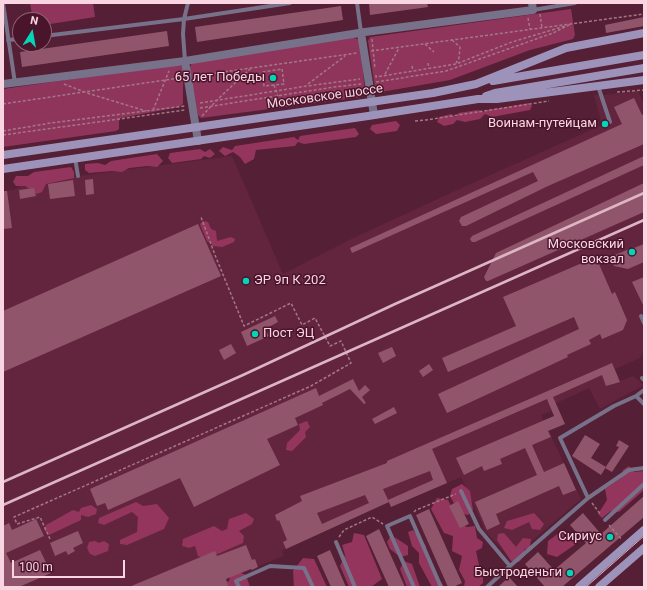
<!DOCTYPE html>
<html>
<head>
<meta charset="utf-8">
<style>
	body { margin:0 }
	#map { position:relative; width:647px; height:590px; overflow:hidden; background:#551f35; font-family:Roboto,sans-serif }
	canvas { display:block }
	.frame { position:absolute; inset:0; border:4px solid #f8d5e0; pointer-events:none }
	.north { position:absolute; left:12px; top:12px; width:40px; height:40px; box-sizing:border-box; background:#4a142b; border:1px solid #906173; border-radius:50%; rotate:11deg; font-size:11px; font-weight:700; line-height:16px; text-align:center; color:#f8d5e0 }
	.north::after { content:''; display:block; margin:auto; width:14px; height:18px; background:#04d5b6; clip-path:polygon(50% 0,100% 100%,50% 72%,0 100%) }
	.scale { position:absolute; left:12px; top:560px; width:113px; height:18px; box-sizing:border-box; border:2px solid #f8d5e0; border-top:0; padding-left:5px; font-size:12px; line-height:14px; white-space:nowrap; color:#f8d5e0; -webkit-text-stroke:3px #4a142b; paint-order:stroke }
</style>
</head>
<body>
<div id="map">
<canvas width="647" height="590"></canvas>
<div class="frame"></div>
<div class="north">N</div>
<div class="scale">100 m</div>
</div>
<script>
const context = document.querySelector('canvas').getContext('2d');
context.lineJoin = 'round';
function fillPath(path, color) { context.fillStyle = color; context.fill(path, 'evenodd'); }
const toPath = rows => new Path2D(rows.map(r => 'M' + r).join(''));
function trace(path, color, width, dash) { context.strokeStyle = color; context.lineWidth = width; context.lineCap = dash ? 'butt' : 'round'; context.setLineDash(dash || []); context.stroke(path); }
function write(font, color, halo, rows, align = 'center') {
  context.font = font + ' Roboto,sans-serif'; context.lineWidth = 3; context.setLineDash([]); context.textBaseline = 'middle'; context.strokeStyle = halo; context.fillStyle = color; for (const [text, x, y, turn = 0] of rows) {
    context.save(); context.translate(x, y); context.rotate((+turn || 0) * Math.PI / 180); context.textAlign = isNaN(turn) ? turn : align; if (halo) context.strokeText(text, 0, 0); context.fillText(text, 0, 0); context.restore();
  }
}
fillPath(toPath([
	[638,91,644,105,644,350,640,358,615,369,620,381,633,376,644,385,600,409,589,388,550,406,552,411,541,415,581,499,511,559,486,532,461,477,391,507,389,502,286,549,282,551,284,556,226,579,224,587,3,587,3,191,14,190,25,183,232,156,283,274,351,239,468,185,602,125,594,95,604,95]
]), '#63253e');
fillPath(toPath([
	[30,3,93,3,95,17,44,25,44,20,33,20],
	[571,9,575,35,573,39,530,50,450,80,381,92,375,88,368,41,370,37],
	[352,37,360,40,365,92,361,97,201,118,198,115,189,69,192,63],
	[176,64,182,66,183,69,183,104,179,107,121,118,119,121,119,129,116,131,3,147,3,89]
]), '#8f355b');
fillPath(toPath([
	[529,103,532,106,530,110,492,117,485,114,480,119,465,122,457,120,453,124,444,126,437,122,439,117,451,114,456,117,458,113,478,110,485,112,487,110],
	[396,121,400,125,397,131,376,134,370,129,372,125],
	[355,128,359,134,356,137,304,144,298,142,295,146,256,150,254,159,245,164,240,157,233,152,225,156,219,151,223,147,232,150,235,146,294,137,298,140,300,136],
	[200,149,205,152,210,149,215,154,210,158,204,156,201,159,172,163,168,158,170,153],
	[157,154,163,161,157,167,148,166,129,168,122,172,112,171,89,173,85,170,85,164,98,163,105,165,111,161],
	[71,167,74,172,74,178,46,184,42,192,37,194,25,186,16,186,13,182,16,176,28,176,34,172],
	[203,221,208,222,211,229,216,231,217,241,231,237,235,239,234,242,222,247,213,246,211,243,207,241,200,224],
	[307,421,310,427,305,432,306,437,292,451,286,450,287,443,300,430,299,424],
	[629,466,634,472,644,471,644,490,619,512,611,511,602,518,598,514,607,500,605,489,621,478,623,470],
	[462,484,470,491,473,510,468,515,459,513,450,496,452,489],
	[437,498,448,500,460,523,467,527,475,526,477,538,483,542,482,548,476,551,479,565,477,575,483,577,483,583,478,587,464,587,465,581,459,570,462,556,452,551,453,536,444,533,431,509],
	[136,502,143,506,157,504,169,518,164,529,127,545,120,544,120,540,137,532,138,517,132,512,104,525,98,523,99,518],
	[91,505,97,509,96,514,88,517,81,515,81,520,49,535,44,530,46,525,73,510,79,512,81,508],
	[246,513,254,519,252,524,239,531,244,536,243,543,206,559,198,556,195,546,189,548,182,546,183,539,214,526,222,531,227,529,229,519],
	[534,513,544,524,540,530,532,529,529,522,512,530,504,528,507,521],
	[413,530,426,546,426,558,444,587,432,587,419,563,419,553,412,546,408,532],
	[563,530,575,535,576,544,557,557,547,554,548,541],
	[354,533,364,535,382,579,371,587,349,587,340,566,345,555,342,545,352,542],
	[504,533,516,547,523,538,531,539,530,547,524,550,525,555,519,562,511,561,497,540,498,534],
	[390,537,396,538,408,546,408,555,400,557,390,549,387,542],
	[95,541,99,543,104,541,109,544,108,551,95,556,90,554,87,548,89,542],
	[303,558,314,559,327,587,294,587,293,571],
	[404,561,412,564,420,587,407,587,400,569],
	[236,571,246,575,250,587,216,587,229,581,231,574]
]), '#94355d');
fillPath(toPath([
	[369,3,427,3,428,7,370,15],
	[341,6,343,20,197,42,195,27],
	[644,17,644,26,606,33,605,25],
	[167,31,169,46,22,67,20,52],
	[634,98,642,115,644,114,644,144,548,186,466,226,462,226,459,221,461,217,538,181,533,172,352,253,350,248,622,124,614,107],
	[644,156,644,165,475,242,472,242,470,239,472,236],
	[93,179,94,194,86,195,85,180],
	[73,180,75,196,50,199,48,184],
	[644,183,644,212,488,281,486,281,484,277,496,253],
	[34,188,36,196,20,199,19,190],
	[3,191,7,191,12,228,3,229],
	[198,224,221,276,3,372,3,311],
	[644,244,644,262,628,269,614,266,610,257,634,247,634,248],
	[596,257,612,294,615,292,627,320,623,330,602,339,600,334,589,340,591,344,567,355,568,357,447,413,438,394,579,329,574,317,448,372,442,358,516,326,503,297],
	[644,277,644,307,632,282],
	[275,316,278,322,265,329,269,336,247,346,241,332],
	[231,344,236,353,224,360,219,350],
	[392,347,396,356,383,363,378,353],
	[612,363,620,382,606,386,602,375,553,397,565,424,548,431,551,437,532,445,544,472,564,463,576,490,563,495,559,486,496,514,500,524,487,530,475,502,537,475,525,448,500,459,502,464,484,471,482,466,464,475,456,458,554,416,547,399,432,449,447,483,391,507,388,500,433,480,430,471,383,489,389,502,286,549,283,542,287,540,279,520,277,521,275,515,302,501,300,496,387,463,387,461],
	[365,495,369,503,322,524,317,513],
	[429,364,433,370,423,377,419,371],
	[353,379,359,391,365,385,370,390,362,397,366,403,364,404,350,389,322,403,323,405,295,418,298,425,267,439,280,465,194,507,180,478,108,510,105,503,97,506,90,489,316,388,319,396],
	[394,407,397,413,375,424,372,419],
	[585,435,600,444,591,458,606,467,601,475,572,456],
	[619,440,629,446,612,472,605,468,619,447,616,446],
	[644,496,644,517,562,587,545,587,525,564,538,552,554,570,586,543,570,525,583,513,601,534],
	[458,501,469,524,460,528,449,506],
	[429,509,462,583,453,587,448,587,416,515],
	[36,519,44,536,6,553,11,563,40,550,51,573,19,587,3,587,3,526,9,523,12,530],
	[379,529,405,587,389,587,366,536],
	[78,531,83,543,73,548,75,551,68,555,66,551,55,556,50,543],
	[246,545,252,560,255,559,258,567,252,570,251,569,226,579,228,585,224,587,129,587,215,551,217,556],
	[330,550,346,587,331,587,317,556],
	[509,577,518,587,498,587]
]), '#91556b');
trace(toPath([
	[540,14,542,28],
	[528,18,530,29],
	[372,39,375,69],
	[452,40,460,47,459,58,456,63],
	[425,44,434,52],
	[371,51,644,14],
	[428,63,429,69],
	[412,66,413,71],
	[282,69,284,84,264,86,262,72,282,69],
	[385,74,399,48],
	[376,75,376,77,456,64,512,42,565,26],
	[195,76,357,53],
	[376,82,446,71,553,33,571,24],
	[64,84,87,93,146,111],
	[308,84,345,56],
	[274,85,278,96],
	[617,92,644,90],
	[200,103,307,86,360,79],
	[3,104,179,78],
	[200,108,334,87,361,84],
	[153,110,169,71],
	[202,116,218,99,251,68],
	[415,121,426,120,549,101],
	[3,131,51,123,185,106],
	[3,135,185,110],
	[592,503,601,515],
	[414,512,416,510,456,494],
	[609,525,622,540],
	[339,537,344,530,372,517,383,524],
	[50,539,40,517,17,524,14,517,311,386,351,363,341,341,330,346,315,318,302,325,291,303,244,326,215,255,201,217]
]), '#a47787', 1.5, [3, 2]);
trace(toPath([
	[3,3,15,83],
	[357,3,361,32],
	[533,10,575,3],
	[44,36,184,19,290,3],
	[8,40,20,39],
	[185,61,183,34,184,19,188,3],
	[598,86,610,122],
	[75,158,78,176],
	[641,316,644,323],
	[642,378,644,380],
	[644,390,636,396,614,406,560,438,588,498,629,470,644,468],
	[636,396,644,404],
	[461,491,479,529,510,566,588,498],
	[605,520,644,484],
	[336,542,355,587],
	[239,587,236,581,270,566,304,568,313,587],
	[414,587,387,526,410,516,441,587],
	[487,587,510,566]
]), '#78718a', 4);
trace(toPath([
	[361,33,374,115],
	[185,61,198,141],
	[3,84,185,61,365,32,533,10,532,3]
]), '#78718a', 8);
trace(toPath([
	[493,81,644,55],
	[486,96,495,93,644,68],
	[3,155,433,93,476,84,566,48,644,33],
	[3,169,368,116,478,99,497,99,644,80],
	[579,587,644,530],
	[599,587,644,548]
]), '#9d93ba', 8);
trace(toPath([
	[586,587,644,536]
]), '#dcb6c3', 1);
trace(toPath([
	[3,482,243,375,395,304,644,193],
	[3,505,644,220]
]), '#dcb6c3', 2.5);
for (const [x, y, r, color] of [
	[273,78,4,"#04d5b6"],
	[605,124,4,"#04d5b6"],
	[632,252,4,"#04d5b6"],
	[246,281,4,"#04d5b6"],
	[255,334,4,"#04d5b6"],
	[610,537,4,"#04d5b6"],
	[570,573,4,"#04d5b6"]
]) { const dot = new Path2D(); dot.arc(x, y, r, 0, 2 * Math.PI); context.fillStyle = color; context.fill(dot); trace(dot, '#4a142b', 1.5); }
write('13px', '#f8d5e0', '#4a142b', [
	["65 лет Победы",265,78],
	["Воинам-путейцам",597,124],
	["Московский",624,245],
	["вокзал",624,260],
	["ЭР 9п К 202",254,281,"left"],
	["Пост ЭЦ",263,334,"left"],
	["Сириус",602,537],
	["Быстроденьги",562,573]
], 'right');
write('13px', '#f8d5e0', '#4a142b', [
	["Московское шоссе",325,97,-8]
]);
</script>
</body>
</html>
